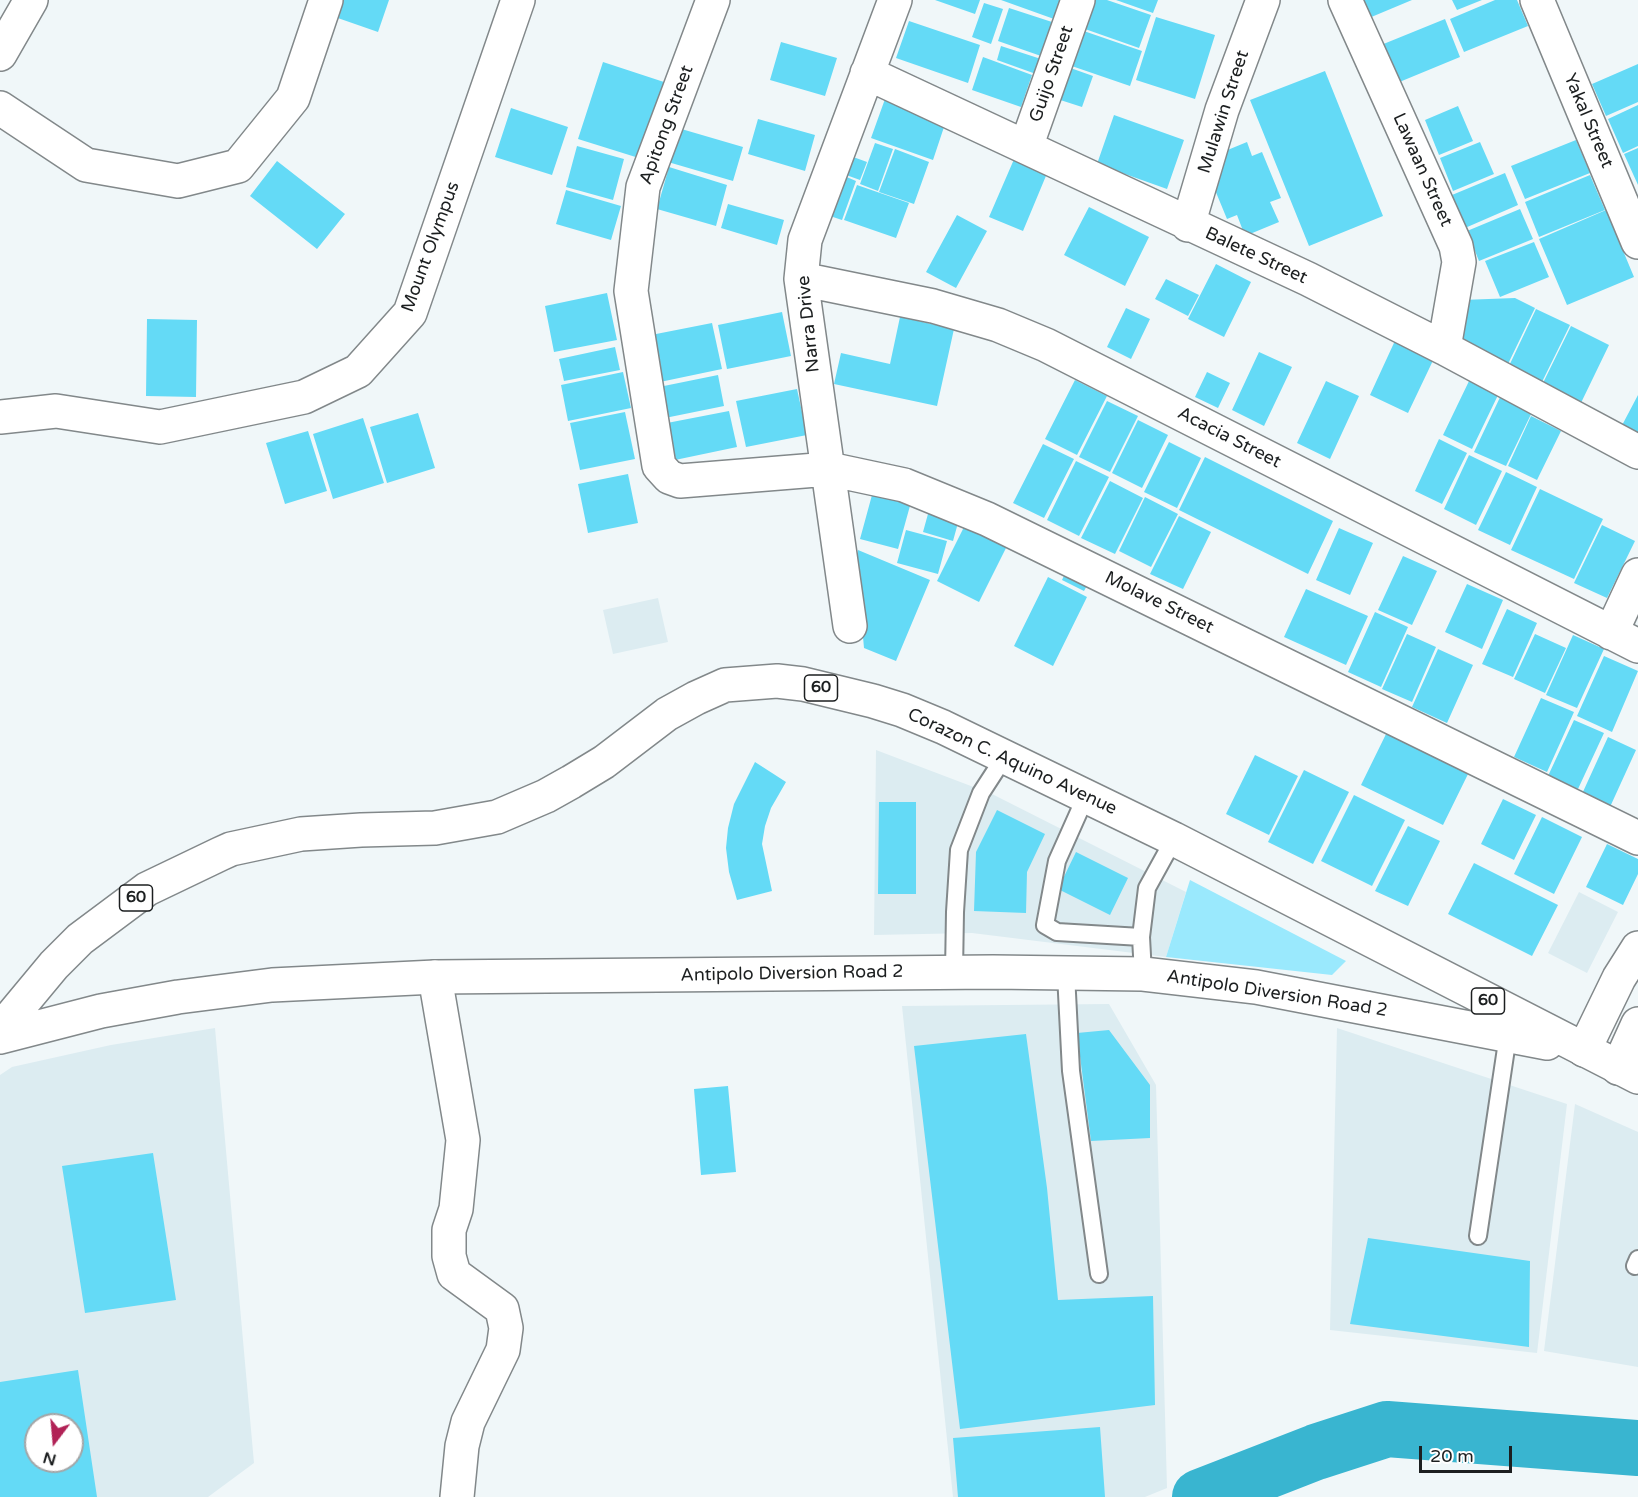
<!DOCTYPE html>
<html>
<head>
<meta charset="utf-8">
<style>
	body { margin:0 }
	#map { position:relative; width:1638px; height:1497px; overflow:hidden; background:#f0f7f9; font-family:"Varela Round",sans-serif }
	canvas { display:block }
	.north { position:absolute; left:24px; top:1413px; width:60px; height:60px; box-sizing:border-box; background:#fff; border:2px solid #a4a5a6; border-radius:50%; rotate:196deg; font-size:16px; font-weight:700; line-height:24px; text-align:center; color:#1c1f20 }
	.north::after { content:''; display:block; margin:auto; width:21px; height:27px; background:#b12256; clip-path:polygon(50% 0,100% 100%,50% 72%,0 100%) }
	.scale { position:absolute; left:1419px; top:1446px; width:93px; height:27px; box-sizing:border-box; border:3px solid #1c1f20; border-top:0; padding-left:8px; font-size:18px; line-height:21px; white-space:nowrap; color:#1c1f20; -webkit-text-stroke:4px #fff; paint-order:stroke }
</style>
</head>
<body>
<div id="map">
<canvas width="1638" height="1497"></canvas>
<div class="north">N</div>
<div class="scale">20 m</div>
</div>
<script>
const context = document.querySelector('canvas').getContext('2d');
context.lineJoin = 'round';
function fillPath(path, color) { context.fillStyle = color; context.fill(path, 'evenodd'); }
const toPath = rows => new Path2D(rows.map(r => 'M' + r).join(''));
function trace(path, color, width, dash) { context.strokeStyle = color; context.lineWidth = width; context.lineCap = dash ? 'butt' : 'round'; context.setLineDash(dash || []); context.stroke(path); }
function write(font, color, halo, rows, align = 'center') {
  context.font = font + ' "Varela Round",sans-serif'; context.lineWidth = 5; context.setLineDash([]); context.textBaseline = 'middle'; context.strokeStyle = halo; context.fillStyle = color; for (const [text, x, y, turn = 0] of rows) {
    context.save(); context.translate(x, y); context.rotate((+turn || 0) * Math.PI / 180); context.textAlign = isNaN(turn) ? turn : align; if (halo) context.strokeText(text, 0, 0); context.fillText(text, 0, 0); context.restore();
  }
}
fillPath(toPath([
	[658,598,668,642,613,654,603,610],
	[876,750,992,794,1186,892,1166,957,972,933,874,935],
	[1579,892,1618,912,1587,973,1548,953],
	[1109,1004,1156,1085,1167,1488,1145,1497,953,1497,902,1006],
	[215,1028,254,1463,208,1497,0,1497,0,1075,12,1067,111,1045],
	[36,1425,72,1425,72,1461,36,1461],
	[1337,1028,1567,1104,1537,1353,1330,1330],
	[1575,1104,1638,1132,1638,1367,1544,1351]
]), '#dcecf1');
fillPath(toPath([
	[1190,880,1346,961,1332,975,1166,957]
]), '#9ae9fd');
trace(toPath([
	[1200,1497,1316,1452,1387,1429,1638,1448]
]), '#39b5d0', 56);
fillPath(toPath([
	[338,0,389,0,378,32,332,16],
	[935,0,980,0,975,14],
	[1001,0,1061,0,1054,19],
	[1095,0,1107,0,1151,15,1139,48,1085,29],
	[1116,0,1158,0,1153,13],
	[1361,0,1412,0,1369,18],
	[1452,0,1482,0,1457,10],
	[1495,0,1517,0,1528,26,1464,52,1450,19],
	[984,3,1003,9,991,44,972,37],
	[1009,8,1052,22,1041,56,998,41],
	[1156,17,1215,35,1195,99,1136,80],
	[1445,19,1460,57,1397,83,1381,45],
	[909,21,980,45,968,83,896,58],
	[1075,28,1142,51,1130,86,1063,63],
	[781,42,837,58,825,96,770,80],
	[1001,46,1041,59,1036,74,997,60],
	[983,57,1032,75,1021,107,972,90],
	[603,62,667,83,642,159,578,139],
	[1638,64,1638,102,1606,116,1592,84],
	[1062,65,1093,76,1082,107,1051,97],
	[1325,71,1383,216,1309,246,1250,100],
	[885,99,946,121,933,160,871,138],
	[1638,105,1638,146,1623,153,1608,119],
	[1458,106,1473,141,1439,155,1425,120],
	[511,108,568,127,552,175,495,157],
	[1114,115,1184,140,1167,189,1097,164],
	[758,119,815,135,805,171,748,154],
	[678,128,743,147,733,181,668,162],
	[1576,140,1590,173,1525,199,1511,166],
	[1247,142,1252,156,1262,152,1281,198,1270,202,1279,222,1245,236,1237,215,1227,219,1208,173,1213,156],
	[1480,142,1494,174,1453,191,1440,158],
	[875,143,893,149,878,191,860,184],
	[577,146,624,159,613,200,566,187],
	[1638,148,1638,185,1624,154],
	[895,149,929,162,914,204,879,192],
	[845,154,867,162,860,180,838,172],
	[1015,157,1048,171,1023,231,989,217],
	[277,161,345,214,317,249,250,196],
	[669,167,727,185,716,226,657,209],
	[1505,173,1518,205,1465,228,1452,195],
	[842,175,856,181,842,220,827,215],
	[1590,175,1605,210,1539,237,1525,202],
	[857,185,909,203,896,238,844,220],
	[566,190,621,206,611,240,556,224],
	[728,204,784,220,777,245,721,228],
	[1089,207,1149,237,1125,286,1064,255],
	[1520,209,1533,239,1479,261,1467,231],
	[1606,210,1634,277,1567,305,1539,239],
	[957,215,987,231,956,288,926,272],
	[1534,242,1549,277,1500,297,1485,261],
	[1216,264,1251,282,1224,337,1188,319],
	[1166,279,1199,295,1188,316,1155,299],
	[607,293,617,340,554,352,545,306],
	[1515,298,1535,308,1508,364,1458,340,1462,300],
	[1126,308,1150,319,1131,359,1107,347],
	[1536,309,1570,325,1541,384,1508,368],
	[782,312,791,356,727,369,718,325],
	[900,317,954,329,937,406,834,384,841,353,890,364],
	[147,319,197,320,196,397,146,396],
	[712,323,722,369,660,382,651,335],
	[1571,326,1609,345,1579,407,1540,389],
	[1399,332,1438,350,1408,413,1370,395],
	[615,347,620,370,564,381,559,359],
	[1259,352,1292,367,1264,426,1232,410],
	[623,372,631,408,568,421,561,385],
	[1207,372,1230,383,1218,408,1195,397],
	[718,375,724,406,660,419,654,388],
	[1470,379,1499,393,1472,449,1443,435],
	[1075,380,1107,396,1077,455,1045,439],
	[1326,381,1359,396,1330,459,1297,443],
	[797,389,807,435,746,447,736,401],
	[1503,391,1535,406,1506,466,1474,452],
	[1638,395,1638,442,1619,431],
	[1107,401,1138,416,1110,472,1079,457],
	[729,411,737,447,675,460,667,423],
	[625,412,635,459,580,470,570,423],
	[418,413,435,468,387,483,370,427],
	[1531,416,1561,431,1537,480,1508,466],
	[363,418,384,483,333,499,313,434],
	[1138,420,1168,435,1142,488,1112,473],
	[308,431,327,491,285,504,266,443],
	[1439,439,1467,453,1442,504,1415,491],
	[1169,442,1201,458,1177,508,1144,492],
	[1043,444,1074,459,1044,518,1013,503],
	[1469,455,1502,471,1476,525,1444,509],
	[1205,457,1333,521,1308,574,1179,510],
	[1076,461,1109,477,1079,536,1047,520],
	[1506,472,1537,487,1510,545,1478,530],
	[628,474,638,523,588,533,578,484],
	[1110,481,1143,498,1115,554,1081,538],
	[875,484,913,495,898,549,860,539],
	[1540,489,1603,519,1574,579,1511,550],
	[1145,497,1178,514,1151,567,1119,551],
	[931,503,961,512,953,541,923,532],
	[1179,516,1211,532,1183,589,1150,574],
	[965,525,1007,546,979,602,937,581],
	[1602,525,1635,541,1607,598,1574,583],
	[1339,528,1373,543,1350,595,1316,580],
	[906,530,947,541,938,574,897,563],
	[858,550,930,580,896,661,864,648,856,559],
	[1403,556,1437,571,1412,625,1378,610],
	[1069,565,1092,576,1084,591,1062,580],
	[1048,577,1087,597,1053,666,1014,646],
	[1467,584,1503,600,1482,649,1445,632],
	[1306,589,1368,616,1346,665,1284,637],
	[1507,609,1537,623,1513,677,1482,664],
	[1375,612,1408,627,1381,687,1348,672],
	[1407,634,1436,647,1412,702,1382,689],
	[1535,634,1566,648,1545,693,1514,679],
	[1573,635,1604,649,1577,708,1546,695],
	[1438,649,1473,665,1447,723,1412,707],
	[1604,656,1638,671,1612,732,1577,716],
	[1541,698,1574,712,1547,772,1514,757],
	[1574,720,1604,733,1578,789,1548,776],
	[1387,732,1469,772,1443,825,1361,785],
	[1608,737,1636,750,1610,807,1582,794],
	[1255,755,1298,776,1269,835,1226,814],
	[755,762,786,782,771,808,765,826,762,844,772,891,737,900,729,872,726,848,728,828,734,804],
	[1304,770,1349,792,1313,864,1268,842],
	[1354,795,1405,820,1372,886,1321,861],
	[1503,799,1536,815,1514,860,1481,844],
	[879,802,916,802,916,894,878,894],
	[997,810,1045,834,1027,872,1026,913,974,911,976,852],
	[1542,817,1582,837,1554,894,1514,874],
	[1408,826,1440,841,1408,906,1375,891],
	[1607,844,1638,859,1638,874,1623,905,1586,887],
	[1076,852,1128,878,1110,915,1058,889],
	[1474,863,1558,905,1532,956,1448,914],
	[1109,1030,1150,1085,1150,1138,1091,1141,1077,1033],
	[1026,1034,1047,1188,1058,1300,1153,1296,1155,1405,960,1429,914,1046],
	[728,1086,736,1172,701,1175,694,1089],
	[153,1153,176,1300,85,1313,62,1166],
	[1368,1238,1530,1261,1529,1347,1350,1324],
	[78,1370,97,1497,0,1497,0,1382],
	[36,1425,72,1425,72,1461,36,1461],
	[1100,1427,1105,1497,958,1497,953,1438]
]), '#64daf6');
const service = toPath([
	[1086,796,1057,861,1045,925,1057,932,1141,937],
	[954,972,955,912,959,850,981,793,1005,756],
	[1066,974,1071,1071,1099,1274],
	[1143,974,1141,937,1147,888,1174,839],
	[1478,1236,1508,1035],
	[1635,1266,1638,1259]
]);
const minor = toPath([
	[713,0,643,187,631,291,659,466,669,477,680,481,829,469,904,485,987,519,1638,838],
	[1345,0,1456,246,1459,262,1444,348],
	[1537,0,1638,242],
	[0,54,31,0],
	[867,73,1308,279,1444,348,1638,452],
	[0,108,86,165,178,181,238,166,293,98,326,0],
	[1026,147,1078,0],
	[1188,225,1222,110,1263,0],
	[801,279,933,306,998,325,1046,345,1638,646],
	[0,417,56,411,160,427,304,397,358,371,410,313,518,0],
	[850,626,801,279,805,240,895,0],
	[1611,633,1638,575],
	[435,977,463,1140,456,1209,449,1230,449,1256,454,1274,502,1309,506,1328,503,1350,468,1422,462,1446,457,1497],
	[1584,1050,1619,978,1638,948],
	[1618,1068,1638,1024]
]);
const primary = toPath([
	[0,1030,54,965,80,939,147,889,220,854,231,849,301,834,361,830,435,828,497,817,546,796,571,782,604,762,667,714,696,698,725,685,777,681,803,684,873,701,902,710,943,727,1174,839,1638,1077],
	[0,1037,101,1011,178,997,272,985,435,977,993,972,1143,974,1256,987,1547,1043]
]);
trace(service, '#82888a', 20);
trace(minor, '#82888a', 36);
trace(primary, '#82888a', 36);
trace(service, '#fff', 16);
trace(minor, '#fff', 33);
trace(primary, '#fff', 33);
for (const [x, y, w] of [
	[821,688,33],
	[136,898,33],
	[1488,1001,33]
]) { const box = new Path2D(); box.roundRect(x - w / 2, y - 13, w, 26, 4.5); context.fillStyle = '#fff'; context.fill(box); trace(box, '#1c1f20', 1.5); }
write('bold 16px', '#1c1f20', null, [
	["60",821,688],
	["60",136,898],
	["60",1488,1001]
]);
write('18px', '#1c1f20', '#fff', [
	["Guijo Street",1052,74,-71],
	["Mulawin Street",1224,112,-72],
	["Yakal Street",1588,121,67],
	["Apitong Street",667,125,-70],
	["Lawaan Street",1422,170,66],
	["Mount Olympus",431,247,-70],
	["Balete Street",1256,256,25],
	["Narra Drive",809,324,-96],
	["Acacia Street",1229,438,27],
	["Molave Street",1159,603,26],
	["Corazon C. Aquino Avenue",1012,762,25],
	["Antipolo Diversion Road 2",792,974,-1],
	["Antipolo Diversion Road 2",1277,994,9]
]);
</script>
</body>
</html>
